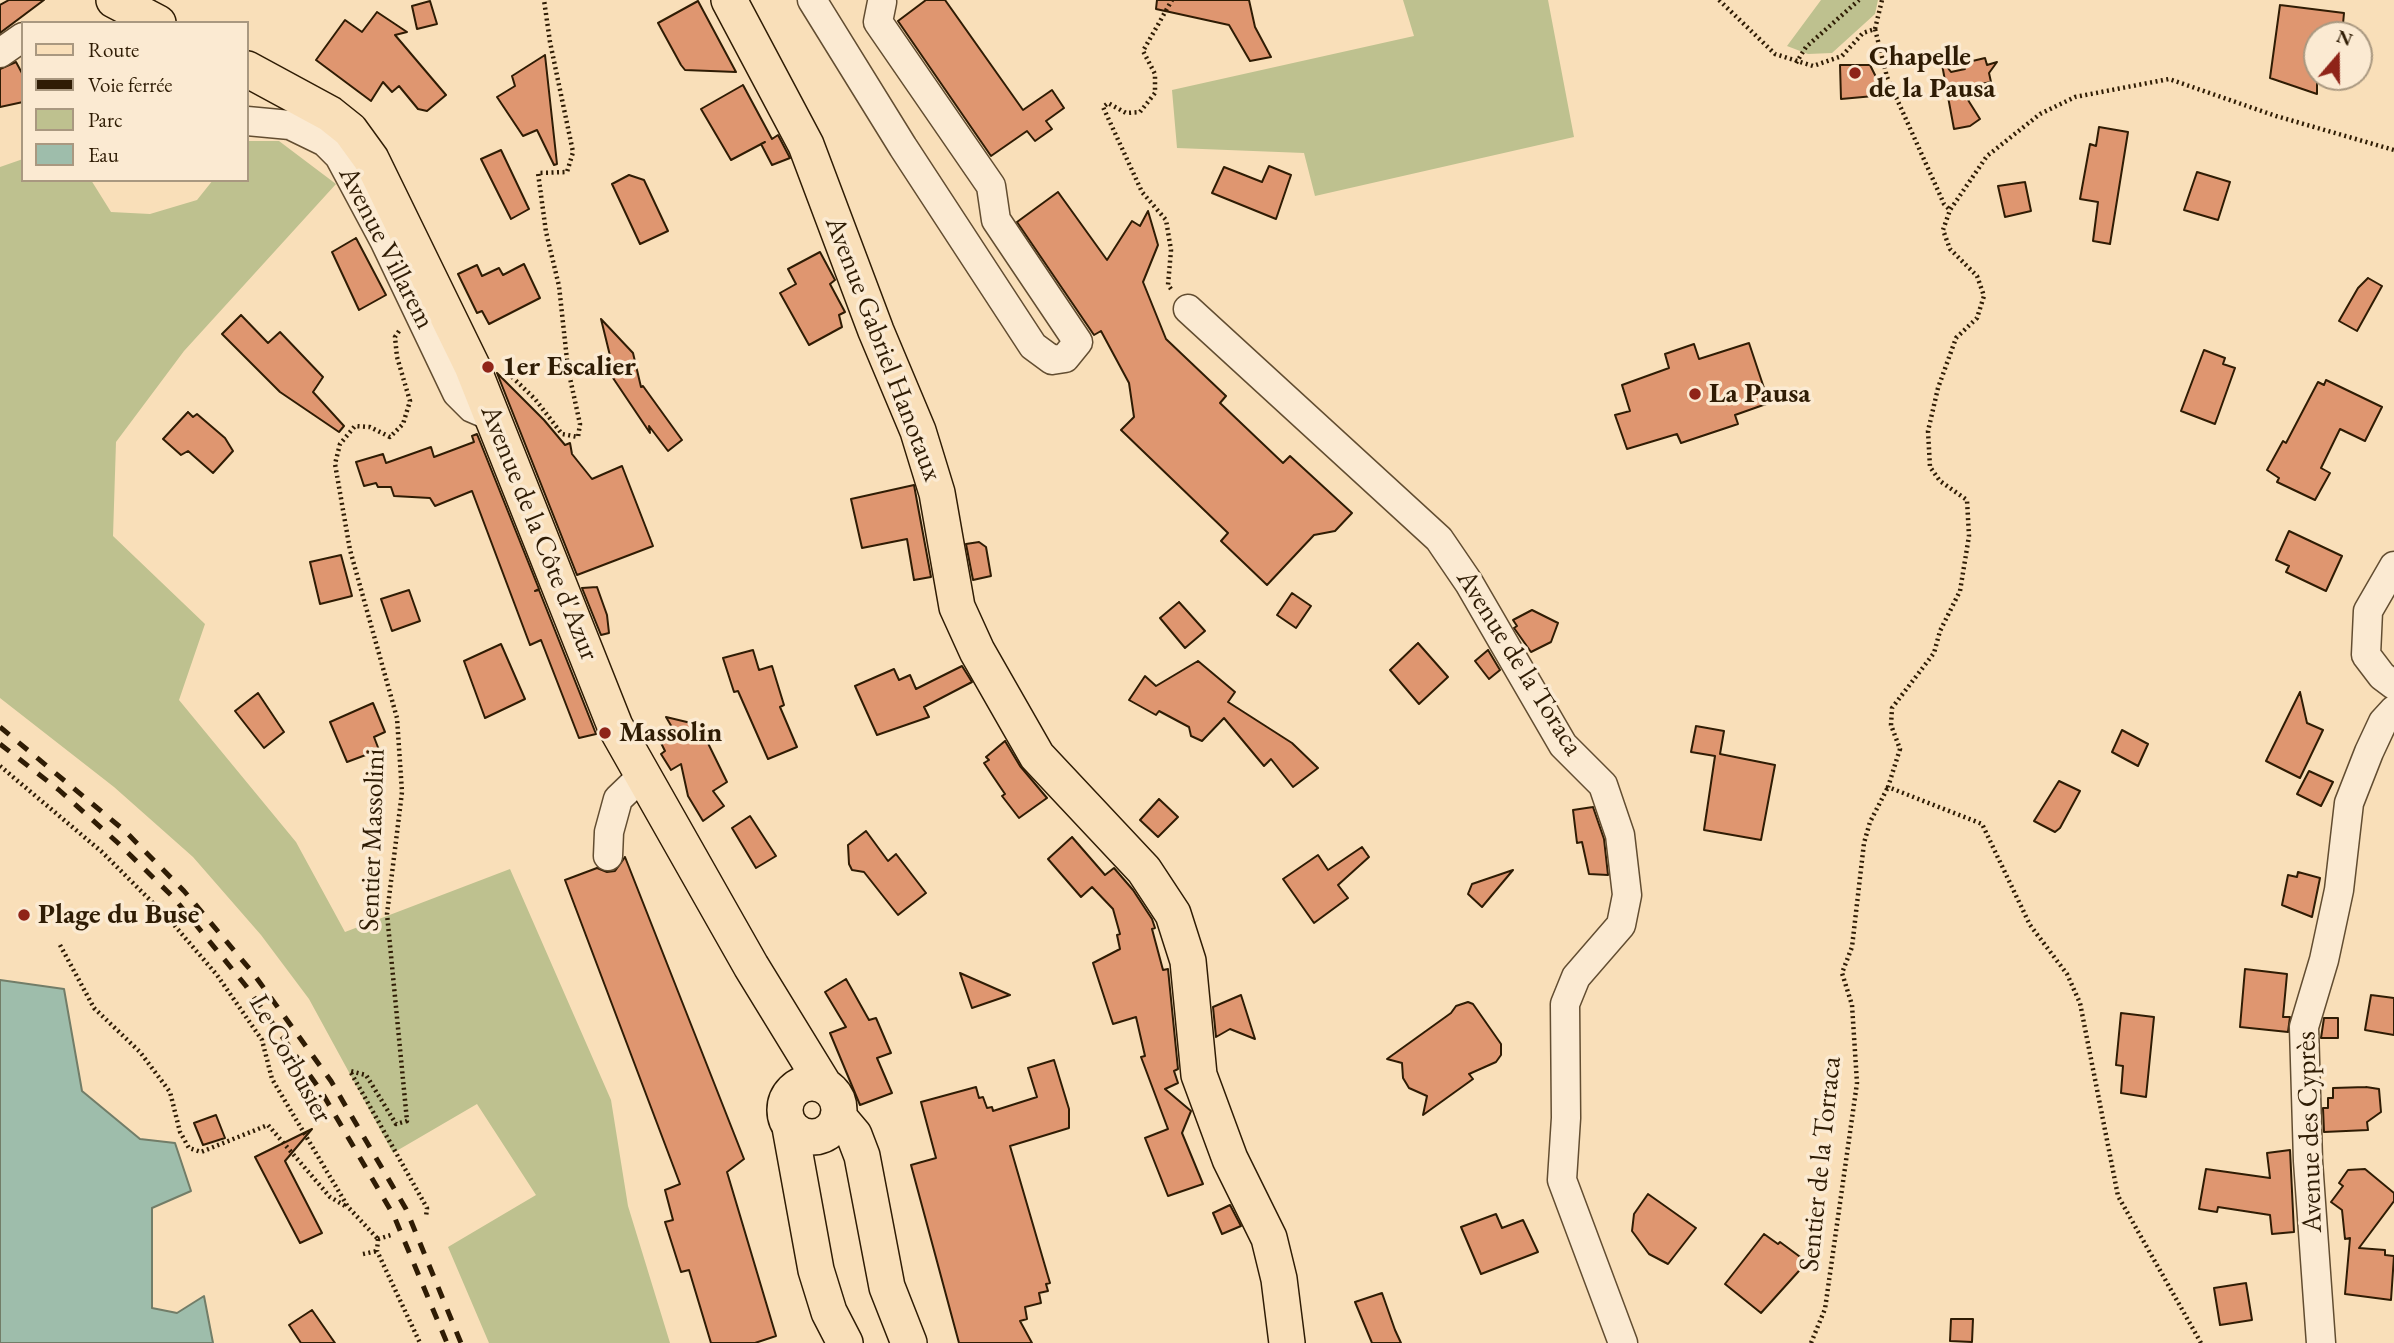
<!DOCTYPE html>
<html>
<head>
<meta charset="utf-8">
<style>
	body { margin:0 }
	#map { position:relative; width:2394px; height:1343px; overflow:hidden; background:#f9dfb9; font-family:"EB Garamond",serif }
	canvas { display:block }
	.legend { position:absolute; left:21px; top:21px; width:228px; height:161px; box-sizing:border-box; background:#fbead2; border:2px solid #a99880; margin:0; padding:9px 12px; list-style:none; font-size:21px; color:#2f1c04 }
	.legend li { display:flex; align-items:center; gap:14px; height:35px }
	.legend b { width:35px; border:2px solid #a99880 }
	.north { position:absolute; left:2303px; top:21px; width:70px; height:70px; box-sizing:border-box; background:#fbead2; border:2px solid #a99880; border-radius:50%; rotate:20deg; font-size:19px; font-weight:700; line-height:28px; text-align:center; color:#2f1c04 }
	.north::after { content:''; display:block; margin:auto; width:24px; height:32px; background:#8f2418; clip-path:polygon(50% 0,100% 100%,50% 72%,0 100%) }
</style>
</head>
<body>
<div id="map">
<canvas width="2394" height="1343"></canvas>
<ul class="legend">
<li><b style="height:9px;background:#f9dfb9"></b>Route</li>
<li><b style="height:9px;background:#2f1c04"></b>Voie ferrée</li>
<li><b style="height:19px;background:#bec18f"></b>Parc</li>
<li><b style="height:19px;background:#9ebdab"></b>Eau</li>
</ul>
<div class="north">N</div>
</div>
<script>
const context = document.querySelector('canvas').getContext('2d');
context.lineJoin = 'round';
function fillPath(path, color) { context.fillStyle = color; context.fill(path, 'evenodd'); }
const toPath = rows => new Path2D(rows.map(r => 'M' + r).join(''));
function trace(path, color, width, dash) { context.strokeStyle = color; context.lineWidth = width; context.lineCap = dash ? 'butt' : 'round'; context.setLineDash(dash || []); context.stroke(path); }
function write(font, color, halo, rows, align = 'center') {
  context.font = font + ' "EB Garamond",serif'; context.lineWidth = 7; context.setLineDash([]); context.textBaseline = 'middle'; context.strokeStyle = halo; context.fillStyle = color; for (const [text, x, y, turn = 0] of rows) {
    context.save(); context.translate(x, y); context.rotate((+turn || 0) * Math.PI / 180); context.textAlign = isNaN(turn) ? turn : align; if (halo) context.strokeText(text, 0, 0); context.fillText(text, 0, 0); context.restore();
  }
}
fillPath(toPath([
	[1403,0,1548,0,1574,137,1315,196,1304,153,1177,148,1172,90,1414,36],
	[1821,0,1878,0,1875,14,1832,53,1808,54,1787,46],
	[247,141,279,141,336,184,184,351,116,442,113,536,205,624,179,700,296,842,345,932,510,869,611,1100,628,1206,670,1343,489,1343,448,1247,536,1195,477,1104,393,1153,309,999,261,935,193,857,114,787,0,698,0,167,23,159,23,180,91,180,111,212,150,214,197,200,213,180,247,180]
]), '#bec18f');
const water = toPath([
	[0,980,64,989,82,1091,140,1139,175,1143,191,1191,152,1208,152,1308,177,1313,204,1296,213,1343,0,1343,0,980]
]);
fillPath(water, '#9ebdab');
trace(water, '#727d68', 2);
const building = toPath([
	[9,0,44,0,0,33,0,5,9,0],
	[926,0,945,0,1023,110,1052,90,1064,108,1046,121,1052,129,1035,141,1027,131,991,156,898,21,926,0],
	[1157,0,1249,0,1255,27,1271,57,1250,61,1229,25,1156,9,1157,0],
	[430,1,437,24,417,29,412,6,430,1],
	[698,1,736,72,685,70,681,65,658,23,698,1],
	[2280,5,2344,13,2342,35,2317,35,2317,94,2270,78,2280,5],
	[377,12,407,32,395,35,446,95,427,111,418,109,399,86,392,92,383,82,371,101,316,60,345,20,362,32,377,12],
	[545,55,557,164,554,165,537,130,523,136,497,97,515,86,512,76,545,55],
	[1985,58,1987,65,1997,62,1989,73,1991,82,1981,84,1968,100,1980,119,1970,126,1954,129,1941,59,1951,72,1965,69,1964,63,1985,58],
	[16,62,23,75,23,102,0,107,0,69,16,62],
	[1840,65,1870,65,1885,95,1841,99,1840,65],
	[743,85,772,139,778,135,790,158,772,165,761,144,765,142,731,160,701,109,743,85],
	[2099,127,2128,132,2110,244,2093,241,2098,202,2080,199,2090,144,2096,146,2099,127],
	[501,150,529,209,511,219,481,159,501,150],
	[1269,166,1291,175,1276,219,1212,193,1224,167,1262,182,1269,166],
	[2197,172,2230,182,2218,220,2184,210,2197,172],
	[629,175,644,180,668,231,640,244,612,184,629,175],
	[2025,182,2031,211,2005,217,1998,186,2025,182],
	[1058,192,1107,260,1132,221,1140,226,1148,211,1158,245,1143,282,1166,339,1226,396,1220,403,1283,463,1290,456,1352,513,1335,531,1314,535,1267,585,1221,541,1228,533,1121,430,1134,417,1129,383,1101,331,1094,335,1017,222,1058,192],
	[356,238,386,295,359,310,332,252,356,238],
	[820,252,835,280,830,284,845,312,839,315,842,327,809,345,780,293,796,284,788,269,820,252],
	[524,264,540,298,489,324,482,311,477,313,458,274,477,265,482,276,499,268,503,275,524,264],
	[2368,278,2382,286,2357,331,2339,321,2358,288,2368,278],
	[241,315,268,343,280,332,323,377,313,392,344,426,339,432,280,392,222,334,241,315],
	[601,319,633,353,641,387,643,386,682,440,668,451,649,426,650,433,613,378,615,376,601,319],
	[1749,343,1769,403,1735,415,1738,424,1681,443,1677,434,1627,449,1615,415,1630,411,1622,385,1669,368,1665,354,1694,344,1699,359,1749,343],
	[2204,350,2225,358,2223,364,2235,368,2215,424,2181,411,2204,350],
	[497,373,544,420,565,445,570,443,572,454,592,479,622,466,653,546,577,575,497,373],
	[2326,380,2382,407,2365,441,2340,429,2321,468,2330,473,2315,500,2277,482,2279,478,2267,470,2283,441,2286,443,2318,382,2324,385,2326,380],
	[188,412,193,417,197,414,225,438,233,451,213,473,188,451,181,455,163,439,188,412],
	[477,434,539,589,535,591,539,590,596,734,579,738,541,640,530,645,472,491,435,506,430,498,394,496,391,487,378,487,376,483,364,486,356,462,383,454,386,463,431,447,434,457,474,442,472,436,477,434],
	[914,485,931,577,914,580,907,539,862,548,851,499,914,485],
	[2289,531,2342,556,2326,591,2286,572,2289,566,2276,560,2289,531],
	[979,542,986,547,991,576,973,580,966,544,979,542],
	[341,555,352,596,320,604,310,562,341,555],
	[597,587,607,615,609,633,601,635,582,588,597,587],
	[409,590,420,621,392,631,381,599,409,590],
	[1292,593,1311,606,1296,628,1277,615,1292,593],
	[1179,602,1205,631,1185,648,1160,618,1179,602],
	[1532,610,1558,623,1551,642,1531,652,1514,628,1517,626,1513,620,1532,610],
	[1418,643,1448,677,1419,704,1390,670,1418,643],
	[501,644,525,699,485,718,464,661,501,644],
	[753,650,759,670,772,666,784,705,780,707,797,747,768,759,738,691,734,692,723,658,753,650],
	[1488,650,1500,670,1489,679,1475,661,1488,650],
	[1198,661,1235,692,1228,702,1292,743,1318,768,1293,787,1271,759,1264,766,1224,718,1202,741,1191,736,1189,727,1159,711,1156,715,1129,700,1145,676,1156,686,1198,661],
	[962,666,972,682,924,707,929,717,877,735,855,686,894,669,899,680,910,675,916,689,962,666],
	[2300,692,2307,723,2323,730,2300,778,2266,761,2300,692],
	[258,693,284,732,264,748,235,711,258,693],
	[373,703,385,732,374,737,379,750,347,762,330,722,373,703],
	[666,717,691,723,703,733,727,782,713,791,724,806,703,821,688,796,681,764,671,770,661,754,665,751,661,743,676,734,666,717],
	[1696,726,1724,731,1720,754,1775,765,1761,840,1704,830,1715,756,1691,752,1696,726],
	[2122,730,2148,744,2138,766,2112,752,2122,730],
	[1005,741,1020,766,1047,798,1019,818,1002,796,1005,794,984,763,989,760,986,757,1005,741],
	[2309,771,2333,782,2321,806,2297,794,2309,771],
	[2059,781,2080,791,2060,828,2055,832,2034,821,2059,781],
	[1159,799,1178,817,1158,837,1140,820,1159,799],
	[1593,807,1604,839,1608,875,1589,874,1582,842,1577,843,1573,810,1593,807],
	[750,816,776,856,756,868,732,828,750,816],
	[866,831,888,861,896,854,926,893,898,915,864,872,852,870,849,864,848,845,866,831],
	[1072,837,1105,875,1114,868,1133,890,1152,919,1155,928,1152,929,1163,970,1168,969,1178,1069,1174,1071,1178,1083,1165,1089,1191,1111,1182,1133,1203,1184,1168,1196,1145,1138,1168,1129,1141,1057,1145,1056,1136,1017,1113,1024,1093,963,1120,949,1117,935,1120,934,1113,909,1092,887,1081,897,1048,859,1072,837],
	[1362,847,1369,857,1338,885,1348,898,1314,923,1283,879,1318,855,1328,870,1362,847],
	[625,857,744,1159,727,1172,776,1336,755,1343,711,1343,689,1270,681,1272,665,1222,673,1220,665,1190,680,1184,565,880,597,868,607,872,615,871,625,857],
	[1513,870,1482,907,1468,894,1472,884,1513,870],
	[2298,872,2320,878,2312,917,2282,905,2288,875,2297,877,2298,872],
	[2245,969,2287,974,2283,1017,2290,1017,2288,1032,2240,1027,2245,969],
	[960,973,1010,995,972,1008,960,973],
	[846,979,869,1020,876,1018,891,1053,877,1058,892,1093,860,1105,830,1033,846,1027,825,992,846,979],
	[1241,995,1255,1039,1230,1029,1216,1037,1213,1007,1241,995],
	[2371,995,2394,998,2394,1035,2365,1030,2371,995],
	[1468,1002,1473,1004,1501,1044,1501,1055,1496,1062,1469,1074,1473,1079,1423,1115,1427,1096,1409,1088,1403,1078,1402,1063,1387,1059,1451,1013,1456,1006,1468,1002],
	[2121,1013,2154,1017,2146,1097,2121,1093,2123,1066,2116,1065,2121,1013],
	[2324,1018,2338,1018,2338,1038,2321,1038,2324,1018],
	[1054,1060,1069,1109,1069,1128,1010,1146,1050,1283,1046,1284,1048,1291,1039,1293,1041,1303,1025,1307,1027,1319,1020,1321,1032,1343,959,1343,911,1165,936,1158,921,1102,976,1087,979,1098,983,1097,987,1108,992,1107,993,1111,1037,1097,1028,1068,1054,1060],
	[2366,1087,2379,1089,2381,1112,2367,1122,2368,1130,2324,1132,2323,1108,2328,1108,2328,1098,2333,1098,2333,1088,2366,1087],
	[216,1115,225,1138,203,1145,194,1123,216,1115],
	[312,1129,285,1161,322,1233,300,1243,255,1157,312,1129],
	[2290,1150,2294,1232,2272,1234,2270,1215,2218,1207,2217,1212,2199,1209,2206,1169,2270,1178,2267,1153,2290,1150],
	[2365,1169,2394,1193,2394,1201,2359,1248,2385,1250,2385,1255,2394,1256,2391,1300,2345,1294,2350,1238,2345,1239,2342,1210,2331,1202,2343,1186,2339,1183,2348,1170,2365,1169],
	[1648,1194,1696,1228,1668,1264,1649,1254,1632,1231,1634,1214,1648,1194],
	[1230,1205,1241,1226,1222,1234,1213,1213,1230,1205],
	[1496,1214,1502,1228,1523,1220,1538,1252,1481,1274,1461,1227,1496,1214],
	[1764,1234,1778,1244,1780,1242,1807,1262,1761,1313,1725,1284,1764,1234],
	[2246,1283,2252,1320,2220,1325,2214,1288,2246,1283],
	[1382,1293,1395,1330,1401,1343,1372,1343,1355,1302,1382,1293],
	[312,1310,335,1343,301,1343,289,1325,312,1310],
	[1951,1319,1973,1319,1972,1342,1950,1341,1951,1319]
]);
fillPath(building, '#df9670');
trace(building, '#2f1c04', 2);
const minor = toPath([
	[812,0,903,147,1033,346,1052,360,1065,358,1078,342,996,220,991,186,878,22,882,2],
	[0,53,23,37],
	[247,121,290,125,325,142,339,156,385,242,457,393,472,408,493,417],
	[1188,309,1439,539,1469,583,1563,745,1603,785,1620,835,1627,895,1621,925,1576,977,1565,1004,1566,1118,1562,1180,1623,1343],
	[2394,566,2368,611,2366,655,2382,676,2394,685],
	[608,856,609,832,618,799,643,775],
	[2321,1343,2308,1161,2304,1027,2324,960,2339,890,2349,803,2369,752,2383,722,2394,710]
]);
const major = toPath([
	[114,0,158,23],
	[729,0,806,145,876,331,918,431,937,493,957,607,977,651,1037,756,1144,870,1173,914,1188,961,1199,1075,1230,1159,1269,1238,1279,1279,1287,1343],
	[247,69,330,114,350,130,371,159,472,366,615,726,751,966,824,1085],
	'785 1110a27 27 0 1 1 54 0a27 27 0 1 1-54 0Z',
	[838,1116,854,1135,862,1156,887,1287,909,1343],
	[790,1127,816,1270,829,1312,845,1343]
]);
trace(minor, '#624d31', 31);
trace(major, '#2f1c04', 38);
trace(toPath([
	[1719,0,1775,54,1813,66,1842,56,1863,33,1875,29,1887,77,1944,204,1950,210],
	[1875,29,1882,0],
	[1796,63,1806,47,1859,0],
	[1171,289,1168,285,1171,250,1166,220,1142,192,1103,107,1108,103,1126,113,1140,112,1155,93,1155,74,1143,51,1172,0],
	[399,331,395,337,397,357,410,401,403,424,390,437,370,427,355,426,340,444,335,464,350,550,397,718,402,792,387,914,407,1121,396,1124,366,1075,350,1071,427,1208,426,1217],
	[508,373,535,399,562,434,578,437,580,424,568,369,559,286,546,232,538,173,567,172,573,152,550,42,544,0],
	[0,766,102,852,168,918,217,975,262,1040,272,1079,348,1207,378,1239],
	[60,945,94,1008,140,1052,170,1092,180,1132,189,1148,201,1152,268,1125,330,1197,347,1207],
	[378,1239,377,1251,420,1343],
	[378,1239,391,1235],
	[363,1254,377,1251],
	[1811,1343,1825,1309,1857,1083,1852,1005,1842,973,1852,947,1864,843,1870,822,1888,787],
	[2201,1343,2118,1196,2080,1003,2067,974,2030,925,1982,824,1888,787,1900,749,1891,725,1892,708,1934,653,1940,631,1960,591,1969,536,1967,500,1940,481,1930,467,1928,431,1938,388,1956,338,1977,318,1984,296,1977,276,1950,249,1943,230,1950,210,1987,156,2040,114,2075,97,2169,79,2276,116,2394,150]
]), '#2f1c04', 4.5, [2, 3.5]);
trace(minor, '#fbead2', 28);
trace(major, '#f9dfb9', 35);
trace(toPath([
	[0,727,125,831,184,891,253,973,331,1081,406,1209,461,1343],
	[0,744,59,790,118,843,174,898,246,986,321,1091,394,1216,447,1343]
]), '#2f1c04', 5, [12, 12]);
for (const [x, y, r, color] of [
	[1855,73,7,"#8f2418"],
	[488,367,7,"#8f2418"],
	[1695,394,7,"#8f2418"],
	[605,733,7,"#8f2418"],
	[24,915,7,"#8f2418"]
]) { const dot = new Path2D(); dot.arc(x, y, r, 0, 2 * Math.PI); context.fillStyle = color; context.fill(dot); trace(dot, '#fbead2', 2.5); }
write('bold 28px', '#2f1c04', '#fbead2', [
	["Chapelle",1869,57],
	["de la Pausa",1869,89],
	["1er Escalier",502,367],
	["La Pausa",1709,394],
	["Massolin",619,733],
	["Plage du Buse",38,915]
], 'left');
write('28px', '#2f1c04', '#fbead2', [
	["Avenue Villarem",386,248,63],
	["Avenue Gabriel Hanotaux",883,349,69],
	["Avenue de la Côte d'Azur",539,533,68],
	["Avenue de la Toraca",1519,663,58],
	["Sentier Massolini",373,840,-88],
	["Le Corbusier",290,1059,61],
	["Avenue des Cyprès",2310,1132,-92],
	["Sentier de la Torraca",1821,1164,-84]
]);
</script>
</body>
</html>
